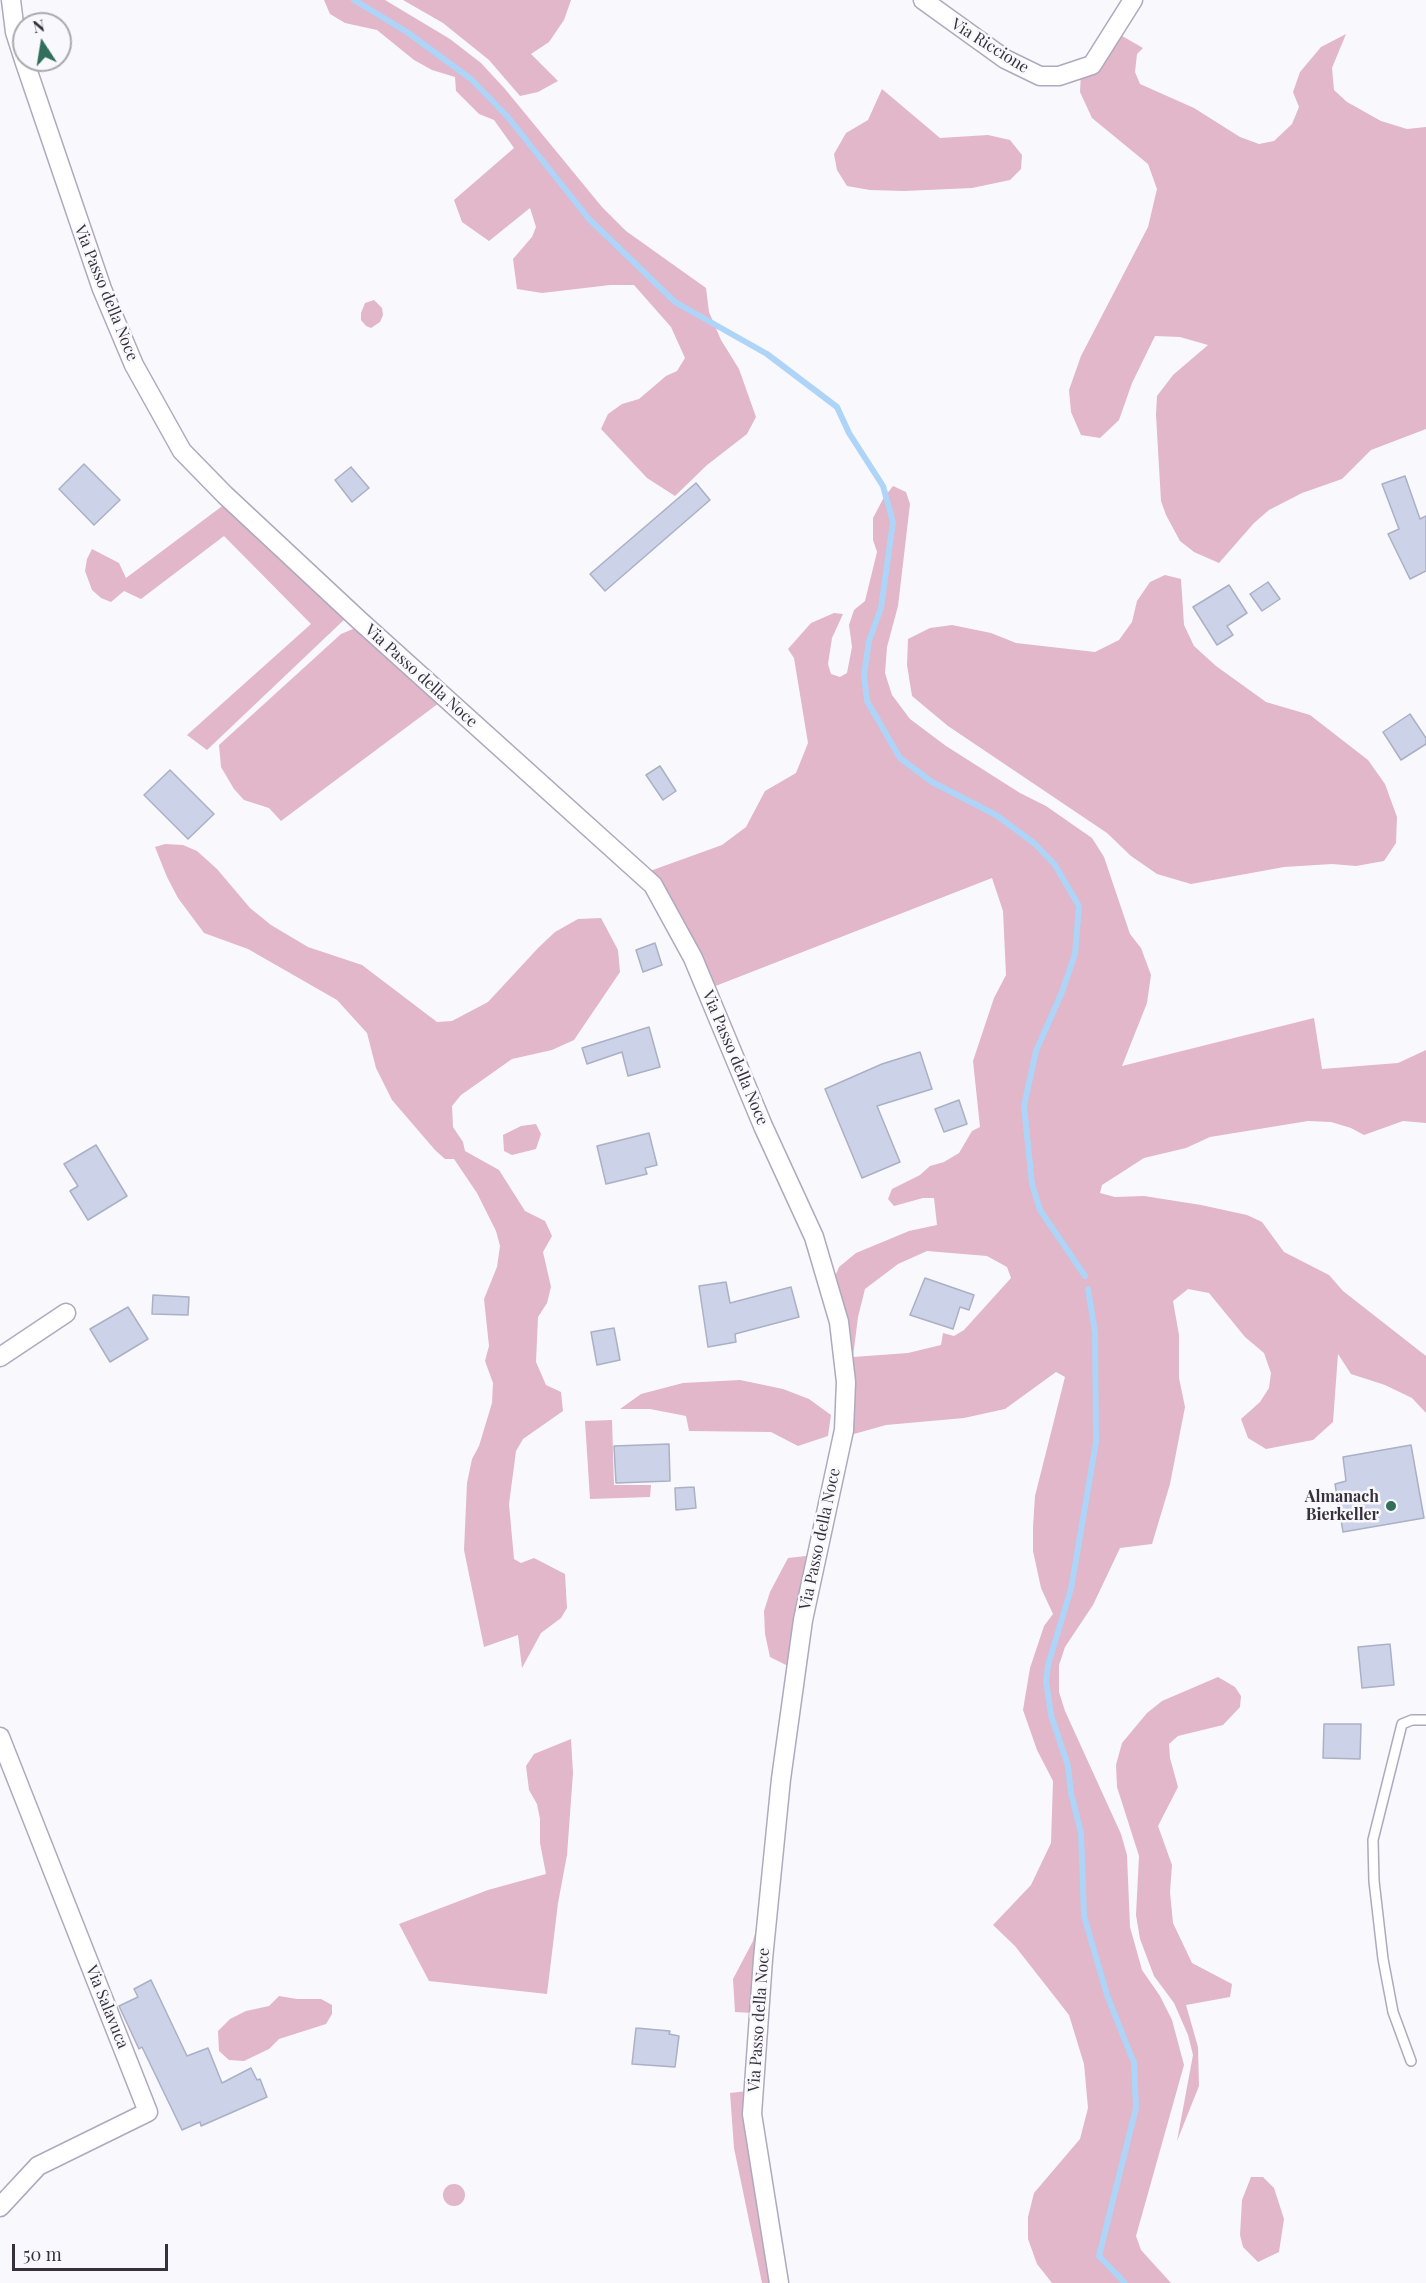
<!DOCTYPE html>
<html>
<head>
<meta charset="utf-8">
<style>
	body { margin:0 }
	#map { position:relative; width:1426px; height:2283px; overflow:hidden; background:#f9f8fc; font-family:"Playfair Display",serif }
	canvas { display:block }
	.north { position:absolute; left:12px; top:12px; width:60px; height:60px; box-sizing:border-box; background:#f9f8fc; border:2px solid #aba9af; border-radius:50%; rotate:348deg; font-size:16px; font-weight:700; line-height:24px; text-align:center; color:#35323b }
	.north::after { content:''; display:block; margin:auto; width:21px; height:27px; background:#316f5b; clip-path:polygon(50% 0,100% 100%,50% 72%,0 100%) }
	.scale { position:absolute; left:12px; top:2244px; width:156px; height:27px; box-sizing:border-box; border:3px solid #35323b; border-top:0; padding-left:8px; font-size:18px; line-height:21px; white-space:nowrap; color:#35323b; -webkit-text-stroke:4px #f9f8fc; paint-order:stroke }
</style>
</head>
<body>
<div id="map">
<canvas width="1426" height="2283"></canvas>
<div class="north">N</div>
<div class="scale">50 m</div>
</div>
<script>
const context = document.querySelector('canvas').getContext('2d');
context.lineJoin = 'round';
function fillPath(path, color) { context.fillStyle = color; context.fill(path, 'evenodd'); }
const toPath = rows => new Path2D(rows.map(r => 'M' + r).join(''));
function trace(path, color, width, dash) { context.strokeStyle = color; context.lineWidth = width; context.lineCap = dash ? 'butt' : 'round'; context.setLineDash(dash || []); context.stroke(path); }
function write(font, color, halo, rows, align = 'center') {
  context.font = font + ' "Playfair Display",serif'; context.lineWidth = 5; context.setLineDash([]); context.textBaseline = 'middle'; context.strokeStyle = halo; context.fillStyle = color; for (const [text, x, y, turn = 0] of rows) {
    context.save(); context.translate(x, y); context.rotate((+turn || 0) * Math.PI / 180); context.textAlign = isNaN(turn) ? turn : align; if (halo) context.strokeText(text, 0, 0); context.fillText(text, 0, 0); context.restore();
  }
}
fillPath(toPath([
	[324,0,385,0,450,39,481,63,505,89,602,207,626,231,706,288,709,312,721,340,739,369,756,417,747,434,707,465,675,496,647,478,601,429,608,414,622,404,639,399,666,376,677,371,685,358,671,327,634,285,610,285,542,293,517,289,513,259,532,237,536,227,530,208,489,241,462,222,454,200,514,148,494,120,479,114,456,91,455,77,432,70,414,60,377,30,345,23,330,14],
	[403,0,571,0,564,20,549,42,531,54,558,81,538,92,520,96,489,60,443,23],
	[1117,33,1143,48,1137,54,1135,72,1140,84,1194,108,1240,137,1259,144,1274,141,1292,124,1299,107,1293,92,1300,72,1321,47,1346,34,1332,68,1334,90,1347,102,1381,121,1407,129,1426,127,1426,429,1371,450,1342,479,1302,493,1269,510,1254,523,1219,563,1194,552,1180,541,1166,515,1161,501,1156,415,1157,396,1173,375,1208,345,1180,337,1155,336,1132,383,1119,420,1100,438,1081,435,1071,412,1069,390,1081,356,1148,227,1157,189,1148,164,1092,118,1080,92,1081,72],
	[882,89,940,138,988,135,1010,140,1022,155,1021,169,1010,180,972,188,904,191,870,190,847,186,837,170,834,154,846,133,868,120],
	[374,300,382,308,383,315,380,322,371,328,366,326,361,320,361,313,365,303],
	[893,486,906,492,910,504,898,606,887,647,885,673,892,695,910,719,946,746,1020,793,1046,806,1092,838,1104,857,1130,934,1141,948,1151,975,1147,1003,1122,1066,1314,1018,1322,1069,1398,1063,1426,1050,1426,1123,1403,1121,1364,1135,1351,1128,1331,1122,1308,1121,1210,1137,1186,1148,1144,1158,1102,1185,1100,1193,1115,1197,1144,1196,1201,1205,1247,1215,1262,1222,1284,1252,1329,1275,1343,1291,1426,1356,1426,1413,1412,1398,1385,1385,1351,1374,1338,1354,1333,1422,1313,1440,1266,1449,1248,1438,1241,1419,1260,1402,1269,1388,1271,1373,1264,1353,1245,1337,1209,1293,1188,1289,1173,1301,1179,1335,1179,1378,1185,1407,1170,1484,1152,1544,1120,1548,1093,1605,1065,1647,1059,1665,1059,1692,1065,1711,1121,1834,1127,1855,1130,1927,1142,1970,1160,1996,1172,2020,1184,2065,1136,2236,1141,2250,1171,2283,1052,2283,1037,2264,1028,2239,1028,2217,1034,2193,1080,2139,1088,2108,1084,2064,1069,2015,1015,1946,993,1925,1031,1885,1051,1843,1053,1781,1037,1750,1023,1710,1030,1668,1044,1626,1053,1614,1041,1588,1033,1551,1033,1527,1035,1496,1065,1377,1056,1372,1005,1409,964,1418,886,1425,854,1434,853,1381,834,1279,839,1267,856,1253,909,1231,937,1225,934,1198,923,1198,894,1206,888,1199,892,1189,920,1175,930,1166,944,1162,959,1153,972,1131,980,1127,973,1061,994,998,1006,975,1003,911,992,878,713,987,684,923,650,871,722,845,746,827,765,791,796,773,808,743,794,658,788,649,811,623,834,613,843,614,832,638,828,664,831,674,840,677,847,673,852,647,849,625,854,610,865,601,877,552,873,540,873,518,883,499],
	[927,1251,987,1256,1007,1267,1011,1278,964,1330,954,1336,943,1333,941,1345,908,1353,853,1357,858,1317,865,1289,898,1264],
	[225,504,347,617,207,750,187,735,311,624,224,536,141,599,124,591,111,602,101,598,92,590,85,571,87,559,92,549,119,563,126,578],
	[1165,575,1181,579,1184,625,1194,646,1216,666,1266,702,1310,715,1368,760,1385,784,1397,817,1396,843,1384,861,1356,866,1332,864,1284,867,1191,884,1157,874,1131,856,1107,833,948,726,912,696,907,665,908,639,930,628,952,625,991,633,1016,643,1095,652,1119,640,1132,622,1137,601,1150,582],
	[360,626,439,703,281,821,269,808,244,800,234,789,221,767,219,745,341,634],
	[165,844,183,845,197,851,217,869,250,908,271,925,308,947,362,965,437,1022,452,1021,488,1002,539,947,555,932,578,919,601,918,618,950,620,972,574,1040,552,1050,512,1059,461,1095,452,1106,453,1127,463,1142,465,1151,499,1170,525,1211,545,1221,552,1236,543,1252,551,1287,547,1303,538,1317,536,1362,546,1385,561,1392,563,1411,523,1439,516,1451,509,1504,514,1559,521,1563,534,1558,565,1574,567,1608,561,1618,541,1633,522,1668,518,1635,484,1647,464,1550,467,1483,472,1459,479,1446,492,1403,493,1383,485,1361,489,1346,484,1299,497,1267,500,1246,496,1231,477,1193,454,1159,445,1159,435,1150,392,1100,376,1068,367,1033,337,1000,248,949,204,933,178,898,167,877,155,847],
	[536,1124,541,1134,536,1149,512,1155,504,1151,503,1135,521,1126],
	[740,1380,783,1389,809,1399,831,1415,828,1436,798,1446,771,1432,689,1431,686,1416,650,1409,620,1409,641,1394,683,1383],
	[612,1420,614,1485,651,1485,650,1497,590,1499,585,1421],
	[806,1556,794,1669,770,1657,765,1634,764,1611,770,1592,788,1558],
	[1218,1677,1235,1687,1241,1696,1240,1707,1223,1725,1178,1736,1169,1744,1170,1758,1178,1787,1158,1826,1172,1865,1170,1892,1173,1923,1192,1963,1232,1984,1230,1997,1186,2005,1198,2047,1199,2086,1177,2141,1193,2055,1188,2035,1174,2003,1154,1976,1140,1939,1136,1915,1139,1856,1117,1787,1116,1765,1122,1743,1147,1713,1162,1701],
	[571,1739,573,1773,567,1855,558,1903,547,1994,429,1981,399,1924,488,1890,546,1874,540,1843,540,1819,537,1804,529,1790,526,1766,534,1754],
	[759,1919,752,2013,735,2012,733,1979,753,1941],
	[279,1996,297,1999,321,1999,332,2005,332,2014,326,2024,279,2039,269,2049,244,2061,229,2060,219,2051,218,2031,230,2019,246,2011,269,2006],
	[747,2091,773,2283,762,2283,734,2148,730,2093],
	[1251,2177,1263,2177,1274,2188,1284,2219,1279,2252,1258,2262,1243,2247,1240,2235,1242,2200],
	'443 2195a11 11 0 1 1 22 0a11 11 0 1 1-22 0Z'
]), '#e1b7c9');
trace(toPath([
	[354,0,407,32,471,79,507,116,589,219,675,302,767,354,837,407,849,433,883,486,893,522,881,608,869,641,864,675,867,701,900,758,932,782,996,815,1034,843,1055,865,1079,906,1075,954,1062,992,1036,1051,1024,1106,1032,1184,1040,1210,1085,1276],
	[1088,1289,1095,1332,1096,1442,1071,1589,1048,1665,1046,1681,1051,1715,1068,1766,1071,1793,1081,1833,1084,1916,1107,1995,1134,2063,1136,2108,1099,2256,1125,2283]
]), '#aed4f8', 6);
const building = toPath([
	[84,464,120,500,94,525,59,489,84,464],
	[351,467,369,488,352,502,335,480,351,467],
	[1405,476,1420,519,1426,516,1426,571,1410,579,1388,534,1399,529,1382,484,1405,476],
	[696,483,710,500,605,591,590,574,696,483],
	[1268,582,1280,599,1262,611,1250,594,1268,582],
	[1229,585,1247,613,1227,626,1233,635,1217,645,1193,607,1229,585],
	[1410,714,1426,738,1426,744,1401,760,1383,732,1410,714],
	[660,766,676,791,663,800,646,775,660,766],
	[170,770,214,814,188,839,144,795,170,770],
	[655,943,662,965,643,972,636,950,655,943],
	[649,1027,660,1067,628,1076,622,1052,587,1064,582,1048,649,1027],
	[920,1052,932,1089,877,1106,900,1162,862,1178,825,1089,882,1064,920,1052],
	[959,1100,967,1124,944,1132,935,1109,959,1100],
	[649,1133,657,1165,645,1168,647,1174,606,1184,597,1146,649,1133],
	[96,1145,127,1196,88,1220,70,1191,78,1186,64,1164,96,1145],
	[925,1278,974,1295,969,1310,960,1307,953,1329,910,1315,925,1278],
	[726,1282,730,1303,791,1287,799,1317,735,1334,736,1342,708,1347,699,1286,726,1282],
	[153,1295,189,1297,188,1315,152,1314,153,1295],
	[128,1307,148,1339,110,1362,90,1329,128,1307],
	[614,1328,620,1360,597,1365,591,1332,614,1328],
	[669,1444,670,1481,616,1483,614,1446,669,1444],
	[1411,1445,1424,1518,1343,1532,1335,1484,1346,1481,1343,1457,1411,1445],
	[694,1487,696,1508,676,1510,675,1488,694,1487],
	[1390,1644,1394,1685,1362,1688,1358,1647,1390,1644],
	[1324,1724,1361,1724,1360,1759,1323,1758,1324,1724],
	[151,1980,187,2056,208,2048,222,2083,251,2068,257,2080,260,2079,267,2097,201,2126,200,2122,182,2130,142,2047,139,2049,119,2006,138,1997,134,1989,151,1980],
	[636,2028,670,2031,669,2034,679,2036,675,2067,632,2064,636,2028]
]);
fillPath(building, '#ccd2e8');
trace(building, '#aab0c5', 1.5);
const service = toPath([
	[1411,2061,1393,2012,1383,1959,1374,1881,1373,1840,1402,1724,1412,1720,1426,1720]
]);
const minor = toPath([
	[11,0,15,32,24,60],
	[923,0,1005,59,1040,76,1059,76,1092,65,1133,0],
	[24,60,102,289,134,365,182,451,225,495,359,620,653,885,693,958,763,1126,814,1237,839,1322,846,1382,844,1430,803,1620,781,1779,763,1959,752,2114,779,2283],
	[0,1357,66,1313],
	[0,1737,148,2112,38,2166,0,2207]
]);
trace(service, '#afa9bf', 12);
trace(minor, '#afa9bf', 21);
trace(service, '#fff', 9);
trace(minor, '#fff', 18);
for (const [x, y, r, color] of [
	[1391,1506,6,"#316f5b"]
]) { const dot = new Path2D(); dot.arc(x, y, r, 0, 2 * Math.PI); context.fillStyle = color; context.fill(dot); trace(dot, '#f9f8fc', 2); }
write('16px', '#35323b', '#f9f8fc', [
	["Via Riccione",990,46,32],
	["Via Passo della Noce",106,293,68],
	["Via Passo della Noce",421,676,42],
	["Via Passo della Noce",735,1058,67],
	["Via Passo della Noce",820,1539,-78],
	["Via Salavuca",107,2007,68],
	["Via Passo della Noce",759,2020,-86]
]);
write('bold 16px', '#35323b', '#f9f8fc', [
	["Almanach",1379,1497],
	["Bierkeller",1379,1515]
], 'right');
</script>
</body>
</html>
